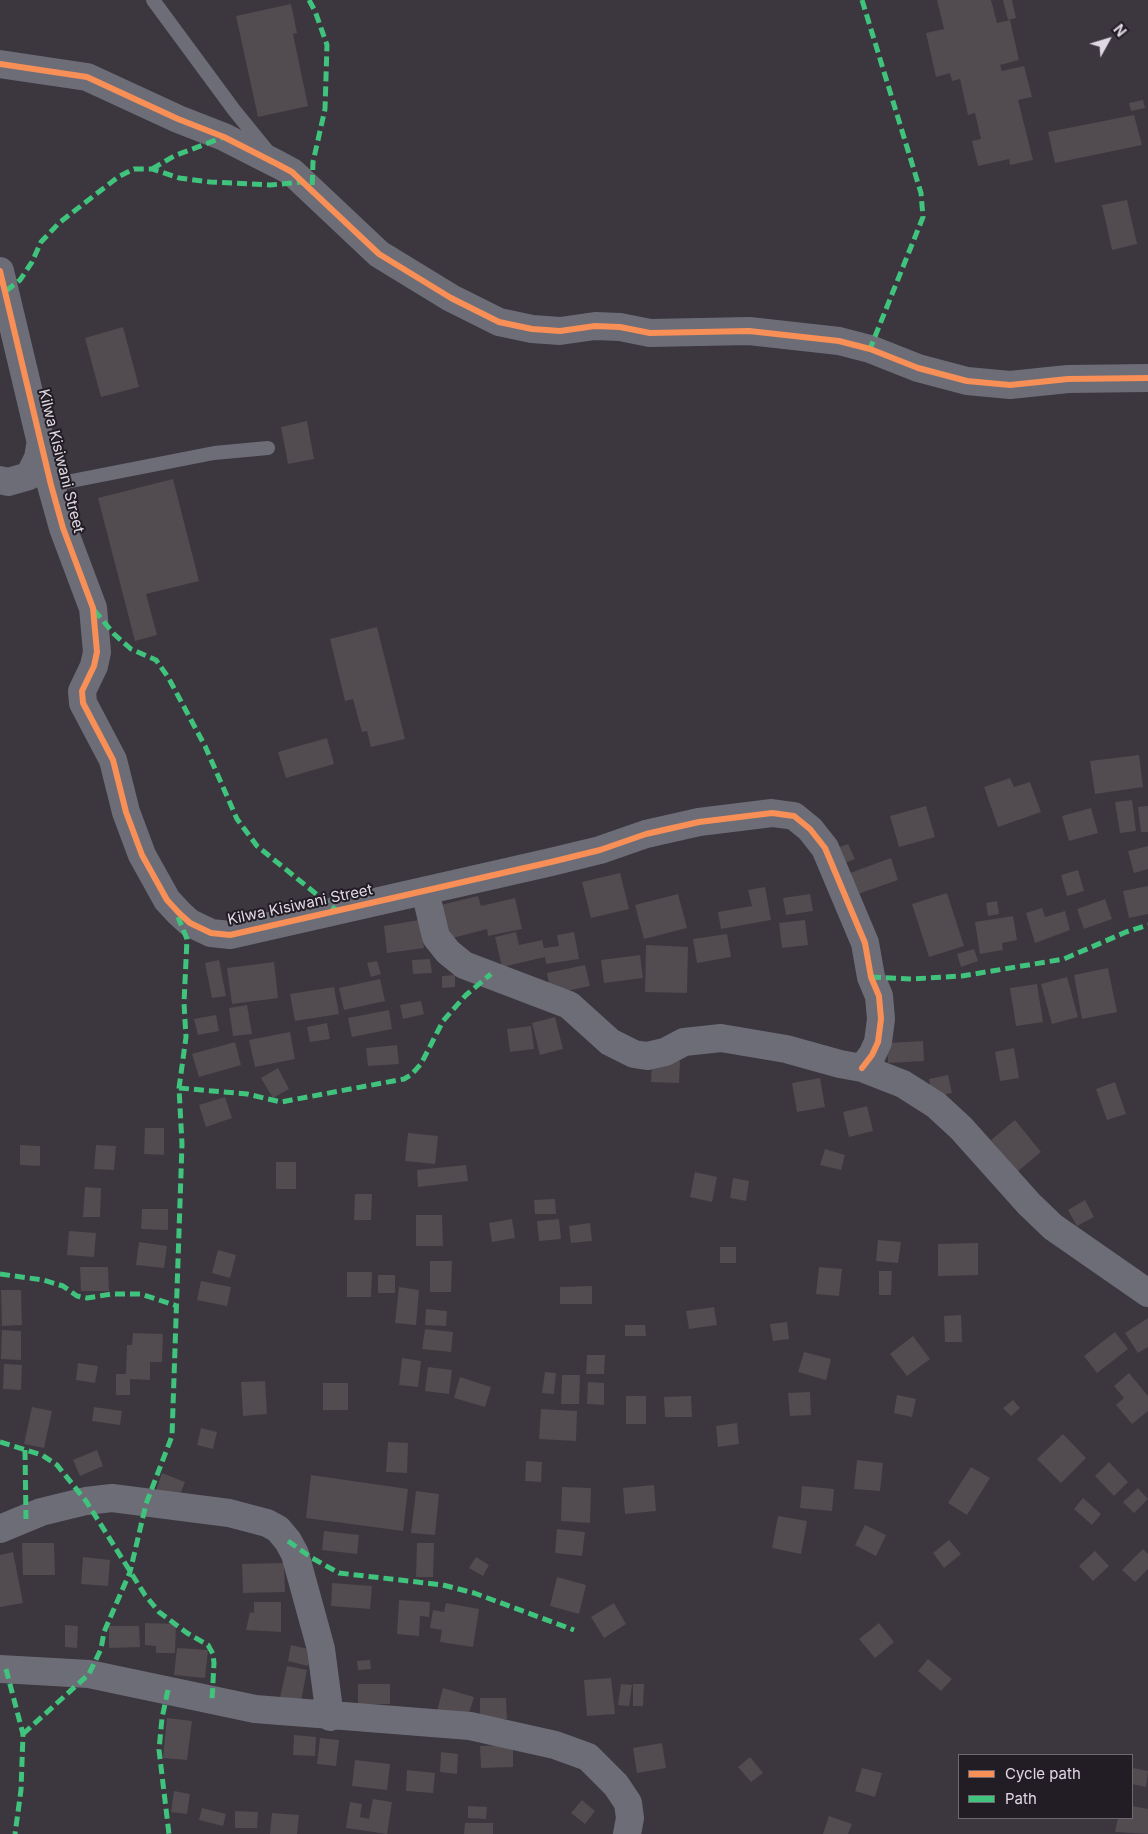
<!DOCTYPE html>
<html>
<head>
<meta charset="utf-8">
<style>
	body { margin:0 }
	#map { position:relative; width:1148px; height:1834px; overflow:hidden; background:#3c363e; font-family:Inter,sans-serif }
	canvas { display:block }
	.legend { position:absolute; left:958px; top:1754px; width:175px; height:65px; box-sizing:border-box; background:#221c24; border:1px solid #6e6870; margin:0; padding:6px 9px; list-style:none; font-size:15px; color:#e0d9e3 }
	.legend li { display:flex; align-items:center; gap:10px; height:25px }
	.legend b { width:25px; border:1px solid #6e6870 }
	.north { position:absolute; left:1083px; top:15px; width:50px; height:50px; -webkit-text-stroke:4px #221c24; paint-order:stroke; rotate:51deg; font-size:14px; font-weight:700; line-height:20px; text-align:center; color:#e0d9e3 }
	.north::after { content:''; display:block; margin:auto; width:18px; height:22px; background:#e0d9e3; clip-path:polygon(50% 0,100% 100%,50% 72%,0 100%) }
</style>
</head>
<body>
<div id="map">
<canvas width="1148" height="1834"></canvas>
<ul class="legend">
<li><b style="height:6px;background:#f78f57"></b>Cycle path</li>
<li><b style="height:6px;background:#40c37c"></b>Path</li>
</ul>
<div class="north">N</div>
</div>
<script>
const context = document.querySelector('canvas').getContext('2d');
context.lineJoin = 'round';
function fillPath(path, color) { context.fillStyle = color; context.fill(path, 'evenodd'); }
const toPath = rows => new Path2D(rows.map(r => 'M' + r).join(''));
function trace(path, color, width, dash) { context.strokeStyle = color; context.lineWidth = width; context.lineCap = dash ? 'butt' : 'round'; context.setLineDash(dash || []); context.stroke(path); }
function write(font, color, halo, rows, align = 'center') {
  context.font = font + ' Inter,sans-serif'; context.lineWidth = 4; context.setLineDash([]); context.textBaseline = 'middle'; context.strokeStyle = halo; context.fillStyle = color; for (const [text, x, y, turn = 0] of rows) {
    context.save(); context.translate(x, y); context.rotate((+turn || 0) * Math.PI / 180); context.textAlign = isNaN(turn) ? turn : align; if (halo) context.strokeText(text, 0, 0); context.fillText(text, 0, 0); context.restore();
  }
}
fillPath(toPath([
	[937,0,991,0,997,23,1010,20,1019,60,1000,65,1002,71,1024,66,1032,97,1018,100,1033,160,1010,165,1009,159,978,166,972,141,981,139,975,113,968,115,960,79,952,81,950,73,936,77,926,33,944,29],
	[1003,0,1012,0,1016,18,1008,20],
	[291,4,297,33,293,34,308,106,258,117,236,16],
	[1143,100,1145,108,1131,111,1129,103],
	[1134,115,1142,145,1055,163,1048,132],
	[1127,200,1137,244,1112,250,1102,205],
	[123,327,139,387,101,397,85,338],
	[307,421,314,459,288,464,281,427],
	[173,479,199,581,146,594,157,635,135,641,98,498],
	[377,627,405,739,371,747,367,731,362,732,353,699,345,701,330,639],
	[327,738,334,764,286,778,278,752],
	[1139,755,1143,787,1095,794,1090,761],
	[1010,778,1014,787,1030,782,1041,812,998,827,984,787],
	[1132,800,1136,831,1120,833,1115,802],
	[926,806,935,837,899,847,890,816],
	[1148,806,1148,832,1141,832,1138,807],
	[1091,808,1098,833,1069,841,1062,816],
	[848,844,855,859,840,865,834,849],
	[1148,846,1148,869,1134,873,1128,851],
	[891,858,898,880,858,894,850,873],
	[1078,870,1084,891,1067,896,1061,875],
	[620,873,629,909,591,918,582,882],
	[1148,886,1148,914,1129,918,1123,891],
	[765,887,771,920,721,929,718,912,752,906,748,890],
	[947,893,964,946,929,957,912,904],
	[678,894,687,928,644,939,635,905],
	[810,894,813,911,786,915,783,898],
	[478,896,481,906,515,898,522,929,488,936,487,929,445,940,437,906],
	[1105,899,1112,919,1084,929,1077,909],
	[997,901,999,914,988,916,986,903],
	[1042,908,1045,917,1065,911,1070,930,1035,943,1026,913],
	[1013,916,1017,940,1002,943,1003,950,980,954,975,922],
	[419,920,424,948,387,953,384,926],
	[805,920,808,945,782,948,779,923],
	[516,932,519,945,542,940,544,948,559,946,557,935,574,932,579,959,546,964,545,957,502,967,495,937],
	[727,934,731,957,697,963,693,939],
	[646,945,688,947,687,993,645,992],
	[974,949,978,961,961,967,957,954],
	[640,955,643,978,604,983,601,960],
	[430,959,432,973,413,974,412,960],
	[219,960,226,996,212,998,205,963],
	[377,961,381,974,371,977,367,963],
	[274,962,278,998,232,1004,227,968],
	[585,965,590,986,551,994,547,973],
	[1108,968,1117,1012,1082,1019,1074,975],
	[455,975,455,987,442,988,442,976],
	[1067,977,1078,1017,1052,1024,1041,984],
	[380,979,385,1001,344,1010,339,988],
	[1037,984,1043,1022,1016,1026,1010,988],
	[334,987,339,1014,295,1021,290,994],
	[421,1001,424,1014,403,1019,400,1005],
	[247,1005,252,1034,233,1036,229,1008],
	[389,1010,392,1029,352,1037,348,1018],
	[216,1015,219,1031,198,1035,194,1019],
	[555,1017,563,1049,540,1055,532,1023],
	[327,1023,330,1039,310,1042,307,1027],
	[531,1026,534,1049,510,1052,507,1029],
	[290,1032,295,1059,255,1067,249,1040],
	[923,1041,924,1061,888,1063,887,1043],
	[235,1042,241,1065,199,1077,192,1054],
	[397,1045,399,1064,368,1066,366,1048],
	[1014,1048,1019,1078,1000,1081,995,1052],
	[652,1060,680,1061,679,1083,651,1082],
	[278,1068,289,1089,273,1098,261,1078],
	[948,1075,952,1093,932,1097,929,1079],
	[820,1078,825,1107,797,1112,792,1083],
	[1115,1082,1126,1114,1107,1120,1096,1089],
	[225,1097,232,1118,206,1127,199,1105],
	[867,1106,873,1131,849,1137,843,1112],
	[1015,1120,1041,1152,1017,1172,991,1140],
	[145,1128,164,1128,164,1155,144,1154],
	[408,1133,438,1136,435,1164,405,1161],
	[20,1145,40,1146,40,1166,20,1165],
	[96,1145,116,1146,114,1170,94,1169],
	[825,1149,845,1155,841,1170,820,1165],
	[276,1162,296,1162,296,1189,276,1189],
	[466,1165,468,1181,418,1187,417,1170],
	[695,1172,717,1177,712,1202,690,1197],
	[733,1178,749,1181,746,1201,730,1198],
	[85,1187,101,1188,100,1217,83,1217],
	[355,1194,372,1194,371,1220,354,1220],
	[555,1199,556,1214,535,1214,534,1200],
	[1085,1200,1094,1217,1077,1226,1068,1210],
	[142,1209,168,1209,168,1230,141,1229],
	[416,1215,442,1215,443,1246,416,1246],
	[512,1219,515,1238,492,1242,489,1223],
	[559,1219,561,1239,539,1241,537,1221],
	[590,1223,592,1241,571,1243,569,1226],
	[69,1231,96,1233,94,1257,67,1255],
	[878,1240,901,1242,898,1263,876,1261],
	[139,1242,167,1246,164,1268,136,1265],
	[978,1243,978,1275,938,1276,938,1244],
	[720,1247,736,1247,736,1263,720,1263],
	[218,1250,236,1255,230,1278,212,1273],
	[430,1261,452,1261,451,1292,430,1292],
	[80,1267,108,1267,109,1291,81,1291],
	[819,1267,842,1269,839,1296,816,1294],
	[879,1271,892,1271,891,1295,879,1295],
	[347,1272,372,1272,371,1297,347,1297],
	[378,1275,395,1275,395,1293,378,1293],
	[201,1281,231,1287,227,1306,197,1300],
	[592,1286,592,1304,560,1304,560,1287],
	[399,1287,419,1290,416,1325,395,1323],
	[1,1290,21,1290,22,1325,2,1326],
	[714,1307,717,1325,689,1329,686,1311],
	[426,1309,447,1311,446,1326,425,1325],
	[961,1315,962,1342,945,1342,944,1316],
	[1148,1318,1148,1347,1138,1353,1125,1333],
	[787,1322,789,1339,773,1341,770,1324],
	[625,1325,645,1325,646,1336,625,1336],
	[425,1329,453,1332,451,1352,422,1349],
	[2,1330,21,1331,21,1360,1,1359],
	[1115,1332,1128,1349,1097,1373,1084,1356],
	[133,1333,163,1334,162,1362,150,1362,150,1380,130,1379,130,1395,116,1395,116,1374,126,1374,127,1345,132,1345],
	[913,1336,930,1359,907,1376,890,1354],
	[804,1352,831,1359,826,1380,798,1372],
	[587,1355,605,1355,604,1374,586,1374],
	[402,1358,421,1361,418,1387,399,1385],
	[78,1363,98,1366,95,1383,76,1380],
	[4,1364,22,1365,21,1390,3,1389],
	[428,1367,452,1370,449,1394,425,1391],
	[545,1372,556,1373,554,1394,542,1393],
	[1129,1373,1148,1396,1148,1411,1132,1424,1116,1405,1124,1398,1114,1386],
	[562,1375,580,1375,579,1404,561,1404],
	[460,1377,491,1387,485,1407,454,1398],
	[265,1381,267,1414,243,1416,241,1382],
	[588,1382,604,1383,604,1405,587,1404],
	[323,1383,348,1383,348,1410,323,1410],
	[810,1392,811,1415,790,1416,788,1393],
	[897,1395,916,1399,912,1417,894,1413],
	[626,1396,646,1396,646,1424,626,1424],
	[691,1396,692,1417,665,1417,664,1397],
	[1013,1400,1020,1408,1011,1416,1003,1408],
	[32,1407,52,1411,44,1448,24,1444],
	[94,1407,122,1411,120,1425,92,1421],
	[541,1409,577,1411,576,1441,539,1439],
	[737,1423,739,1444,718,1447,716,1426],
	[201,1428,217,1432,213,1449,197,1445],
	[1063,1434,1086,1458,1061,1483,1037,1459],
	[388,1442,408,1443,407,1473,386,1472],
	[97,1450,103,1466,80,1476,73,1460],
	[857,1460,883,1463,880,1491,854,1489],
	[526,1461,542,1462,541,1482,525,1481],
	[1109,1462,1128,1482,1114,1496,1095,1476],
	[971,1467,990,1478,967,1515,948,1503],
	[162,1473,185,1482,177,1502,155,1494],
	[311,1475,408,1489,403,1531,306,1518],
	[654,1485,656,1511,625,1514,623,1488],
	[802,1486,834,1489,832,1511,800,1508],
	[562,1487,591,1488,590,1523,561,1521],
	[1138,1488,1148,1499,1134,1513,1123,1502],
	[416,1491,439,1494,435,1535,411,1533],
	[1083,1498,1101,1514,1092,1525,1074,1509],
	[778,1516,807,1521,801,1554,772,1548],
	[865,1525,886,1535,876,1556,855,1545],
	[557,1529,585,1532,582,1556,555,1553],
	[324,1531,359,1535,357,1554,322,1550],
	[949,1540,961,1554,944,1568,933,1553],
	[22,1543,54,1543,55,1575,23,1575],
	[417,1543,434,1543,433,1577,416,1577],
	[1143,1549,1148,1554,1148,1569,1135,1582,1122,1570],
	[1095,1551,1109,1566,1093,1581,1079,1566],
	[13,1552,23,1603,0,1607,0,1555],
	[83,1557,110,1560,108,1586,81,1584],
	[476,1557,489,1565,483,1576,469,1568],
	[284,1563,285,1592,243,1593,242,1564],
	[557,1577,586,1585,579,1614,550,1606],
	[332,1583,372,1586,370,1609,331,1606],
	[399,1600,430,1602,429,1617,420,1616,419,1636,397,1634],
	[254,1602,281,1602,281,1632,246,1630,250,1612,254,1613],
	[446,1603,479,1609,473,1647,440,1642,442,1630,430,1628,433,1610,444,1612],
	[614,1603,626,1624,604,1638,591,1617],
	[145,1623,176,1624,175,1653,156,1653,156,1646,145,1645],
	[879,1623,894,1642,875,1658,859,1639],
	[65,1625,78,1626,77,1648,65,1647],
	[109,1626,139,1626,140,1647,109,1648],
	[291,1645,312,1650,308,1666,288,1661],
	[177,1648,208,1650,205,1678,174,1675],
	[928,1659,952,1679,941,1691,918,1671],
	[370,1660,371,1669,358,1670,357,1661],
	[287,1666,307,1670,301,1701,280,1697],
	[611,1678,615,1714,587,1716,584,1680],
	[358,1684,390,1684,390,1704,358,1704],
	[621,1684,632,1685,629,1706,618,1705],
	[633,1684,644,1684,643,1706,633,1706],
	[443,1688,474,1697,467,1720,437,1711],
	[480,1698,506,1698,507,1719,480,1720],
	[167,1718,192,1721,187,1760,163,1758],
	[294,1735,316,1737,315,1756,293,1755],
	[320,1738,339,1740,336,1766,317,1764],
	[662,1743,666,1768,637,1773,633,1748],
	[513,1745,513,1767,481,1768,480,1746],
	[441,1752,458,1754,457,1774,440,1772],
	[750,1757,763,1773,751,1782,738,1767],
	[355,1760,390,1764,387,1790,352,1786],
	[862,1768,882,1773,875,1797,855,1791],
	[1133,1768,1148,1771,1146,1787,1132,1784],
	[407,1770,435,1773,433,1793,406,1791],
	[174,1791,190,1794,187,1814,171,1812],
	[373,1799,392,1802,387,1834,346,1828,350,1802,362,1804,360,1817,369,1819],
	[582,1800,595,1811,585,1824,571,1813],
	[468,1806,487,1807,486,1819,468,1818],
	[1132,1806,1148,1809,1148,1834,1115,1832,1118,1818,1132,1818],
	[202,1808,226,1814,223,1826,199,1820],
	[235,1811,258,1812,257,1828,235,1828],
	[272,1813,299,1815,297,1834,270,1834],
	[829,1816,852,1824,848,1834,823,1834],
	[465,1823,493,1823,493,1834,464,1834]
]), '#524b4f');
trace(toPath([
	[153,0,234,110,269,153],
	[51,485,214,453,268,448]
]), '#6d6d78', 14);
trace(toPath([
	[0,64,87,77,178,119,224,137,279,165,292,172,379,254,451,298,499,322,532,329,560,331,595,326,620,327,650,333,749,331,839,341,870,349,918,368,967,381,1010,385,1068,379,1148,378],
	[0,271,51,485,63,528,93,608,97,652,94,666,82,691,83,703,113,760,126,812,142,855,167,900,179,913,190,923,211,933,230,935,551,862,600,850,646,834,699,822,772,813,794,816,810,829,825,848,865,943,871,977,879,996,881,1019,878,1042,872,1055,862,1068],
	[0,480,8,482,29,476,38,458,41,440],
	[425,891,436,937,448,952,464,965,569,1005,610,1042,634,1054,647,1056,665,1052,684,1042,721,1038,786,1049,840,1064,862,1068,903,1084,936,1105,961,1128,1029,1204,1053,1227,1148,1293],
	[0,1529,41,1512,86,1501,112,1498,229,1513,267,1523,278,1529,288,1541,295,1554,321,1649,330,1717],
	[0,1669,89,1674,255,1709,470,1726,555,1745,588,1757,616,1785,628,1803,630,1818,627,1834]
]), '#6d6d78', 28);
trace(toPath([
	[309,0,315,11,327,45,325,109,313,162,312,192],
	[862,0,921,193,923,217,870,349],
	[152,169,174,156,224,137],
	[6,291,20,280,32,262,41,242,59,223,118,177,134,169,152,169,179,178,210,182,270,185,303,182],
	[94,610,114,634,131,649,156,660,168,677,205,746,237,819,257,846,336,910],
	[871,977,911,979,962,976,1064,959,1126,932,1148,925],
	[179,1088,247,1094,281,1102,404,1079,411,1075,421,1064,443,1021,466,995,491,974],
	[0,1274,43,1280,63,1286,77,1296,87,1298,112,1294,141,1294,177,1306],
	[0,1442,42,1455,57,1465,86,1501,145,1595,159,1612,187,1633,208,1645,213,1654,214,1663,212,1701],
	[25,1450,26,1519],
	[288,1541,312,1558,339,1573,443,1585,474,1593,574,1630],
	[6,1669,23,1734,21,1790,15,1834],
	[168,1690,162,1718,159,1750,169,1834],
	[23,1734,89,1674,101,1649,104,1632,130,1572,146,1504,172,1436,182,1144,179,1088,186,1037,184,1003,187,939,178,917]
]), '#40c37c', 5, [10, 5]);
trace(toPath([
	[0,64,87,77,178,119,224,137,279,165,292,172,379,254,451,298,499,322,532,329,560,331,595,326,620,327,650,333,749,331,839,341,870,349,918,368,967,381,1010,385,1068,379,1148,378],
	[0,271,51,485,63,528,93,608,97,652,94,666,82,691,83,703,113,760,126,812,142,855,167,900,179,913,190,923,211,933,230,935,551,862,600,850,646,834,699,822,772,813,794,816,810,829,825,848,865,943,871,977,879,996,881,1019,878,1042,872,1055,862,1068]
]), '#f78f57', 6);
write('15px', '#e0d9e3', '#221c24', [
	["Kilwa Kisiwani Street",61,461,76],
	["Kilwa Kisiwani Street",300,905,-12]
]);
</script>
</body>
</html>
